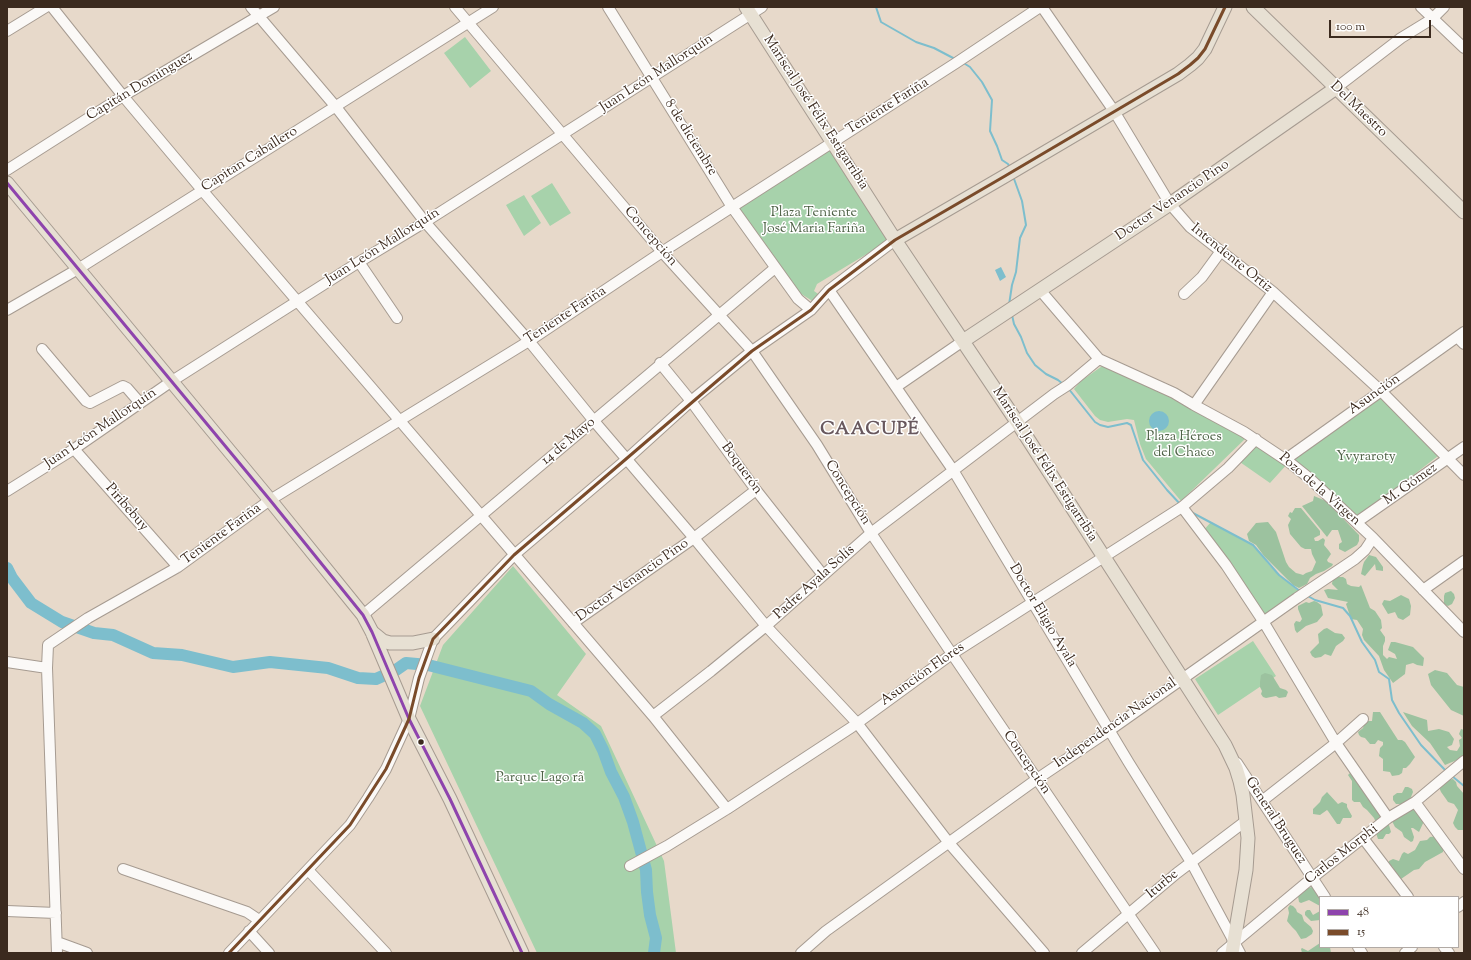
<!DOCTYPE html>
<html>
<head>
<meta charset="utf-8">
<style>
	body { margin:0 }
	#map { position:relative; width:1471px; height:960px; overflow:hidden; background:#e7d9ca; font-family:"Sorts Mill Goudy",serif }
	canvas { display:block }
	.frame { position:absolute; inset:0; border:8px solid #3b2a1e; pointer-events:none }
	.legend { position:absolute; left:1319px; top:896px; width:140px; height:52px; box-sizing:border-box; background:#fff; border:1px solid #b1aaa5; margin:0; padding:5px 7px; list-style:none; font-size:12px; color:#3b2a1e }
	.legend li { display:flex; align-items:center; gap:8px; height:20px }
	.legend b { width:20px; border:1px solid #b1aaa5 }
	.scale { position:absolute; left:1329px; top:20px; width:102px; height:18px; box-sizing:border-box; border:2px solid #3b2a1e; border-top:0; padding-left:5px; font-size:12px; line-height:14px; white-space:nowrap; color:#3b2a1e; -webkit-text-stroke:3px #fff; paint-order:stroke }
</style>
</head>
<body>
<div id="map">
<canvas width="1471" height="960"></canvas>
<div class="frame"></div>
<ul class="legend">
<li><b style="height:5px;background:#8e44ad"></b>48</li>
<li><b style="height:5px;background:#7a4b2a"></b>15</li>
</ul>
<div class="scale">100 m</div>
</div>
<script>
const context = document.querySelector('canvas').getContext('2d');
context.lineJoin = 'round';
function fillPath(path, color) { context.fillStyle = color; context.fill(path, 'evenodd'); }
const toPath = rows => new Path2D(rows.map(r => 'M' + r).join(''));
function trace(path, color, width, dash) { context.strokeStyle = color; context.lineWidth = width; context.lineCap = dash ? 'butt' : 'round'; context.setLineDash(dash || []); context.stroke(path); }
function write(font, color, halo, rows, align = 'center') {
  context.font = font + ' "Sorts Mill Goudy",serif'; context.lineWidth = 3; context.setLineDash([]); context.textBaseline = 'middle'; context.strokeStyle = halo; context.fillStyle = color; for (const [text, x, y, turn = 0] of rows) {
    context.save(); context.translate(x, y); context.rotate((+turn || 0) * Math.PI / 180); context.textAlign = isNaN(turn) ? turn : align; if (halo) context.strokeText(text, 0, 0); context.fillText(text, 0, 0); context.restore();
  }
}
fillPath(toPath([
	[465,37,491,71,470,88,444,53],
	[829,147,890,240,817,284,814,291,821,296,814,302,795,290,737,208],
	[552,183,571,213,550,226,531,196],
	[524,195,541,223,524,236,506,205],
	[1105,364,1188,406,1246,438,1181,501,1146,459,1140,444,1134,420,1127,419,1108,422,1100,420,1095,416,1074,389,1081,381],
	[1379,396,1438,456,1359,517,1293,459],
	[1256,439,1289,462,1270,483,1237,460],
	[1211,522,1253,545,1270,566,1297,590,1308,590,1263,621,1202,532],
	[513,566,586,654,557,695,601,726,664,861,676,953,537,953,420,706,443,645],
	[1253,641,1276,676,1218,715,1195,679]
]), '#a7d2ab');
fillPath(toPath([
	[1314,496,1326,501,1359,535,1359,541,1357,545,1345,552,1339,549,1339,544,1342,542,1338,530,1332,530,1327,537,1302,506,1313,501],
	[1295,508,1301,508,1320,531,1320,535,1314,538,1315,541,1318,541,1323,538,1325,540,1324,545,1329,551,1331,554,1327,560,1328,562,1333,564,1332,566,1324,571,1316,574,1310,578,1307,584,1299,588,1293,585,1264,556,1256,545,1249,541,1247,534,1256,523,1268,522,1276,532,1286,562,1289,567,1296,573,1300,574,1303,575,1306,573,1312,571,1316,562,1312,554,1311,549,1305,549,1301,547,1290,534,1288,525,1291,519,1288,516,1290,512,1292,513],
	[1369,555,1376,557,1383,567,1383,571,1376,570,1375,564,1365,576,1361,574,1363,565,1364,562],
	[1333,577,1343,577,1346,579,1347,584,1351,586,1359,587,1361,585,1370,608,1375,611,1381,620,1382,628,1380,630,1385,637,1385,641,1383,646,1383,655,1387,659,1389,657,1397,659,1395,654,1388,650,1391,642,1395,642,1413,647,1424,658,1423,666,1417,665,1413,663,1406,665,1405,674,1393,683,1384,670,1379,656,1364,640,1362,635,1363,629,1357,620,1351,619,1346,604,1348,602,1328,598,1324,590,1328,589,1338,590,1332,584],
	[1451,591,1454,594,1455,598,1452,604,1448,606,1444,604,1444,596,1445,593],
	[1401,595,1409,599,1411,606,1410,615,1403,620,1398,618,1395,612,1388,614,1382,604,1384,600,1390,601],
	[1314,601,1317,602,1321,605,1323,615,1317,622,1306,626,1297,633,1295,630,1294,624,1296,621,1300,622,1302,619,1298,609,1298,606,1306,602,1309,603],
	[1327,628,1335,633,1342,634,1345,638,1343,641,1336,646,1331,656,1325,654,1321,657,1315,658,1312,656,1310,652,1319,643,1318,634,1324,629],
	[1435,670,1447,673,1457,685,1464,687,1464,716,1451,710,1431,685,1428,674],
	[1265,673,1272,675,1280,688,1286,690,1288,692,1286,697,1279,698,1276,696,1266,698,1263,697,1261,694,1262,691,1260,687,1260,682,1261,675],
	[1373,712,1380,712,1398,740,1402,740,1405,742,1415,757,1410,764,1406,768,1403,768,1402,773,1399,775,1392,776,1390,772,1383,771,1383,759,1379,756,1380,748,1383,745,1383,742,1378,740,1375,744,1370,744,1365,738,1361,737,1359,735,1358,732,1363,728,1365,721,1372,721],
	[1403,712,1427,720,1428,731,1439,729,1449,732,1454,739,1452,745,1447,747,1450,750,1457,751,1460,746,1459,740,1462,738,1459,734,1461,729,1464,730,1464,757,1445,765,1430,743,1412,726],
	[1352,771,1383,817,1377,825,1374,818,1367,810,1363,807,1360,802,1354,802,1352,800,1352,781,1348,775],
	[1453,779,1456,782,1457,786,1464,794,1463,830,1458,830,1455,827,1453,823,1458,810,1454,804,1448,802,1446,799,1441,792,1438,785,1448,780],
	[1405,787,1408,787,1412,789,1413,792,1411,797,1408,803,1404,804,1396,804,1393,800,1393,796,1397,793,1402,793],
	[1327,792,1338,804,1342,802,1347,804,1347,807,1352,816,1351,818,1343,818,1340,824,1337,824,1328,811,1327,810,1320,815,1313,814,1313,809,1320,802,1322,797],
	[1413,807,1425,819,1419,832,1413,828,1411,828,1414,837,1413,841,1411,842,1404,837,1402,832,1395,827,1392,821],
	[1386,824,1389,825,1391,832,1389,834,1386,834,1383,839,1378,839,1376,833],
	[1437,836,1443,845,1443,852,1425,862,1419,869,1414,870,1401,879,1395,878,1393,867,1389,866,1388,864,1389,861,1393,859,1399,861,1402,854,1404,852,1408,854,1415,850,1420,841,1427,840,1430,837],
	[1312,887,1322,897,1320,897,1320,906,1309,900,1301,903,1299,902,1298,896,1308,888],
	[1290,905,1293,906,1296,909,1297,912,1302,915,1304,921,1311,927,1313,931,1312,934,1306,938,1301,939,1296,931,1292,927,1287,921,1289,913,1288,908],
	[1307,910,1310,910,1313,915,1320,911,1320,920,1311,921,1305,915,1305,912],
	[1320,943,1320,947,1330,947,1331,953,1302,953,1301,949,1302,948,1308,951]
]), '#9cc29f');
fillPath(toPath([
	[1001,267,1006,277,1000,281,995,270],
	'1149 421a10 10 0 1 1 20 0a10 10 0 1 1-20 0Z'
]), '#7dbecd');
trace(toPath([
	[876,7,881,22,916,42,934,48,955,59],
	[962,62,970,67,982,82,992,100,990,131,997,146,1002,160,1008,164,1010,168],
	[1009,305,1012,285,1016,272,1020,238,1026,225,1022,201,1013,176],
	[1012,315,1014,324,1021,337,1027,353,1035,365,1046,374,1058,380,1063,384],
	[1068,388,1095,422,1100,425,1108,427,1127,423,1131,425,1143,460,1167,490,1181,505],
	[1191,512,1253,545,1279,575,1301,592],
	[1306,595,1315,600,1343,608,1350,616,1362,642,1375,660,1379,672,1389,679,1392,700,1399,713,1421,745,1447,772],
	[1452,776,1464,786]
]), '#7dbecd', 2);
trace(toPath([
	[7,568,12,578,31,603,62,622,94,633,113,635,153,653,182,655,233,667,270,662,328,668,358,678,376,679,396,670,406,663,428,665,531,691,549,704,583,723,595,734,603,750,611,772,624,797,633,822,646,870,647,892,650,915,656,938,654,953]
]), '#7dbecd', 12);
const minor = toPath([
	[52,7,123,96,202,190,653,716,727,809],
	[251,7,336,107,425,222,529,341,594,421,694,538,766,626,857,723,949,843,1044,953],
	[455,7,662,252,752,351,817,445,871,533,952,654,1155,953],
	[608,7,732,207,798,299,811,310],
	[1042,7,1114,111,1170,204,1190,227,1273,292,1381,391,1464,475],
	[1421,7,1464,48],
	[7,31,46,7],
	[1336,88,1401,38,1432,19,1444,7],
	[7,170,123,96,274,7],
	[359,262,397,318],
	[829,290,953,470,1129,763,1191,862,1240,953],
	[1040,290,1099,359,1174,393,1194,405,1244,432,1289,462,1309,478,1373,538,1464,632],
	[1184,294,1202,277,1221,251],
	[7,310,78,269,493,7],
	[1457,337,1464,344],
	[42,349,86,401,90,403,123,386,127,388,140,403],
	[660,363,691,401,756,490,823,575],
	[896,387,963,341],
	[1194,405,1273,292],
	[74,449,178,567],
	[1286,459,1464,332],
	[7,491,74,449,172,381,359,262,425,222,762,7],
	[1182,507,1226,565,1263,621,1336,743,1388,818],
	[1357,522,1464,447],
	[1423,590,1464,561],
	[363,615,775,268],
	[573,623,694,538,756,490],
	[7,662,47,668],
	[653,716,711,671,766,626,871,533,1054,394,1068,385,1099,359],
	[1237,763,1325,897],
	[1262,801,1336,743,1363,719],
	[1415,802,1464,869],
	[1363,838,1408,897],
	[630,866,667,846,727,809,852,727,952,654,1182,507,1228,468,1256,439],
	[123,869,247,912,259,920],
	[308,870,386,953],
	[1458,907,1464,902],
	[7,911,56,913],
	[249,931,269,953],
	[57,942,87,953],
	[1358,947,1362,953],
	[1444,947,1449,953],
	[57,953,47,668,48,645,88,618,178,567,270,500,529,341,662,252,956,63,1040,7],
	[229,953,350,825,368,798,386,769,409,719,419,678,433,639,514,555,627,459,691,401,752,351,811,310,829,290,895,240],
	[801,953,826,931,1037,779,1110,730,1297,598,1355,559,1365,550,1373,538],
	[1082,953,1177,873,1247,820],
	[1222,953,1312,878,1388,818,1415,802,1464,761],
	[1405,953,1412,947]
]);
const major = toPath([
	[746,7,895,240,1017,422,1225,745,1236,768,1240,781,1243,795,1248,838,1246,870,1232,953],
	[1253,7,1464,212],
	[7,183,270,500,363,615,372,632,409,719,450,799,522,953],
	[895,240,1005,176,1178,74,1190,65,1198,58,1205,49,1225,7],
	[963,341,1170,204,1336,88],
	[372,632,383,641,390,643,413,643,433,639]
]);
trace(minor, '#a69b91', 12);
trace(major, '#a69b91', 15);
trace(minor, '#fbf9f7', 10);
trace(major, '#e7e0d3', 13);
trace(toPath([
	[7,183,270,500,363,615,372,632,409,719,450,799,522,953]
]), '#8e44ad', 3);
trace(toPath([
	[229,953,350,825,386,769,409,719,419,678,433,639,514,555,752,351,811,310,829,290,895,240,1005,176,1178,74,1190,65,1198,58,1205,49,1225,7]
]), '#7a4b2a', 3);
for (const [x, y, r, color] of [
	[421,742,3.5,"#3b2a1e"]
]) { const dot = new Path2D(); dot.arc(x, y, r, 0, 2 * Math.PI); context.fillStyle = color; context.fill(dot); trace(dot, '#fff', 1.5); }
write('14px', '#3b2a1e', '#fff', [
	["Juan León Mallorquín",657,74,-33],
	["Capitán Dominguez",140,87,-31],
	["Teniente Fariña",888,107,-32],
	["Del Maestro",1358,110,44],
	["Mariscal José Félix Estigarribia",815,113,57],
	["8 de diciembre",690,138,58],
	["Capitan Caballero",250,160,-32],
	["Doctor Venancio Pino",1173,201,-34],
	["Concepción",650,237,49],
	["Juan León Mallorquín",383,247,-32],
	["Intendente Ortiz",1231,259,39],
	["Teniente Fariña",566,316,-33],
	["Asunción",1375,395,-35],
	["Juan León Mallorquín",101,429,-34],
	["14 de Mayo",569,442,-40],
	["Mariscal José Félix Estigarribia",1044,465,57],
	["Boquerón",741,469,54],
	["M. Gómez",1411,485,-35],
	["Pozo de la Virgen",1319,490,41],
	["Concepción",847,493,58],
	["Piribebuy",126,508,49],
	["Teniente Fariña",222,535,-36],
	["Doctor Venancio Pino",633,581,-35],
	["Padre Ayala Solís",815,583,-42],
	["Doctor Eligio Ayala",1042,616,59],
	["Asunción Flores",923,675,-35],
	["Independencia Nacional",1116,724,-35],
	["Concepción",1026,763,56],
	["General Bruguez",1275,821,57],
	["Carlos Morphi",1342,855,-38],
	["Iturbe",1163,885,-40]
]);
write('14px', '#4f6347', '#fff', [
	["Plaza Teniente",814,214],
	["José Maria Fariña",814,230],
	["Plaza Héroes",1184,438],
	["del Chaco",1184,454],
	["Yvyraroty",1366,458],
	["Parque Lago rã",540,779]
]);
context.letterSpacing = '1px';
write('bold 18px', '#68585e', '#fff', [
	["CAACUPÉ",870,431]
]);
context.letterSpacing = '0px';
</script>
</body>
</html>
